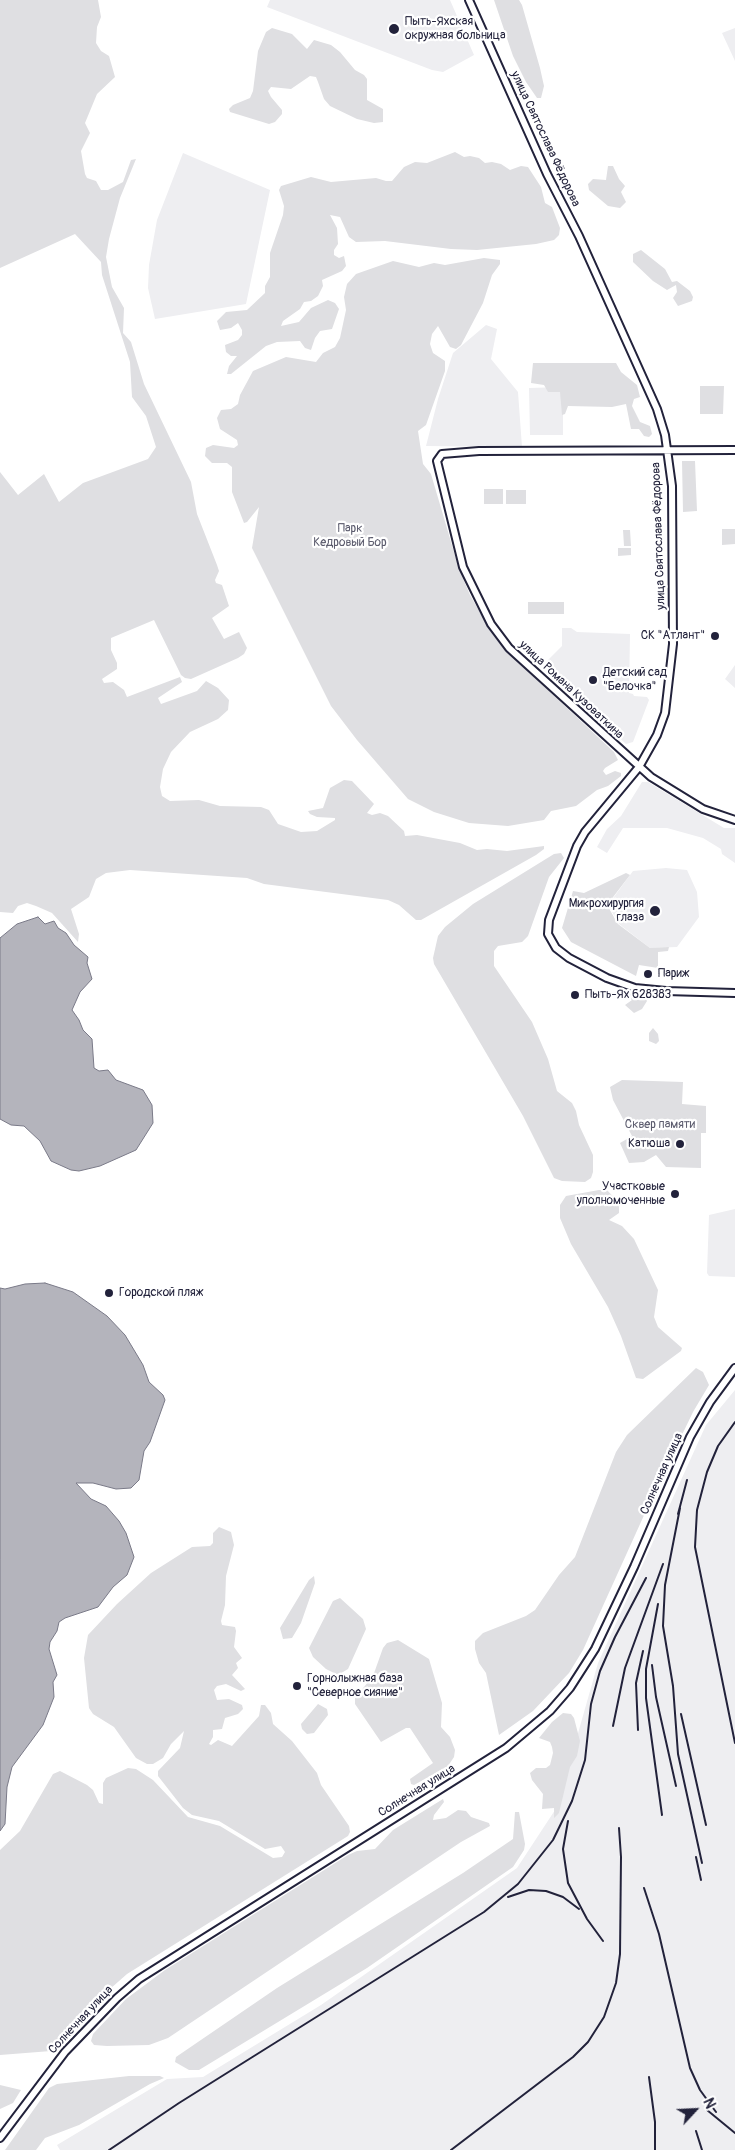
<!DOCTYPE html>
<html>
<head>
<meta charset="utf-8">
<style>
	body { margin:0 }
	#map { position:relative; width:735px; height:2150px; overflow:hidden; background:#fff; font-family:Pangolin,sans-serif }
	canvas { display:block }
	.north { position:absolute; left:670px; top:2085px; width:50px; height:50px; -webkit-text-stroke:4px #fff; paint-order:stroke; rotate:65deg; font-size:14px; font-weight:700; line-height:20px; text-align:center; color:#22223b }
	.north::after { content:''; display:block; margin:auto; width:18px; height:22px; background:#22223b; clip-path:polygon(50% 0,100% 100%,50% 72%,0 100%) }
</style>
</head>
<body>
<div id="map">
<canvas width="735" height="2150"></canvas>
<div class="north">N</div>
</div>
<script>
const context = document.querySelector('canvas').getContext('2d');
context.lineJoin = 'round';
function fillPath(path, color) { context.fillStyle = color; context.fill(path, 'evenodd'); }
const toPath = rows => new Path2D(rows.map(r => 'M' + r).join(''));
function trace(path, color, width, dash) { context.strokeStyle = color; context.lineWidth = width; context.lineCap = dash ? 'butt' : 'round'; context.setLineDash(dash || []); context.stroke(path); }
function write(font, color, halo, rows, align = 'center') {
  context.font = font + ' Pangolin,sans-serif'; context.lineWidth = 4.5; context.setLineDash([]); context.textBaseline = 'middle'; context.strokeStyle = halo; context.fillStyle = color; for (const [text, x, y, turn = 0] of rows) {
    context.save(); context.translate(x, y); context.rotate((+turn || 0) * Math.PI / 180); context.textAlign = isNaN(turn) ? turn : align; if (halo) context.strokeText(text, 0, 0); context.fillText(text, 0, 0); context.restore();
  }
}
fillPath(toPath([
	[270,0,450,0,474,55,443,72,432,70,267,7],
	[735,28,735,61,722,33],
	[183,153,270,190,246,304,155,319,148,288,149,265,157,220],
	[486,325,497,329,491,359,518,392,522,447,426,446,438,399,453,353],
	[563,387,563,435,530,435,529,388],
	[562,628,571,628,577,632,630,634,629,693,633,694,634,696,647,697,649,700,633,742,626,744,542,666,562,646],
	[735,665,735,688,725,679],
	[642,782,648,782,724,828,735,828,735,863,722,854,721,849,703,838,667,828,623,828,607,853,597,847,607,829,621,816],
	[666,868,687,870,697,892,699,917,677,947,650,948,619,924,608,905,633,871],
	[735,1209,735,1277,709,1276,707,1273,709,1215],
	[735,1390,735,2150,60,2150,57,2145,167,2079,203,2077,321,2005,517,1868,557,1807,598,1663,706,1425]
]), '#eeeef1');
fillPath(toPath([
	[0,0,98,0,101,17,97,27,96,43,101,51,109,56,115,77,97,94,85,123,90,133,81,151,85,174,87,178,96,181,101,190,108,190,123,182,131,160,136,159,120,198,109,239,106,257,112,287,124,308,123,333,131,342,144,384,191,482,197,514,217,565,219,571,215,580,216,583,222,585,229,606,212,618,224,639,239,632,247,648,244,654,238,658,191,679,185,678,181,675,154,620,111,638,111,650,117,663,117,669,102,679,104,683,113,682,124,690,127,697,180,677,182,682,158,698,161,704,197,691,206,681,218,688,229,700,228,710,218,719,190,732,171,752,163,769,160,787,162,796,170,801,199,800,220,806,261,807,269,810,278,824,301,832,317,831,335,820,335,818,317,817,310,814,308,811,323,808,330,788,344,780,352,781,374,804,367,813,372,815,380,813,388,816,404,831,405,836,417,835,460,843,477,850,487,849,507,851,544,846,544,849,536,855,421,920,416,920,399,905,388,900,264,884,247,878,130,870,106,873,96,879,89,897,71,909,79,934,78,942,52,913,36,906,27,903,18,906,13,913,0,912,0,472,18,495,44,474,59,502,83,483,148,459,156,447,146,416,132,397,130,362,102,275,101,262,75,234,0,268],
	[494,0,519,0,522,5,540,68,544,86,541,98,537,98,526,82,513,56],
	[272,28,292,34,307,49,314,40,331,45,340,52,355,70,364,75,367,79,367,100,383,109,383,122,374,123,357,119,330,106,324,99,318,82,316,77,310,76,291,89,271,87,268,91,271,97,282,110,282,114,275,122,269,124,230,112,229,109,233,105,250,98,253,91,258,51,266,32],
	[455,152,464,157,470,156,479,158,485,163,492,162,501,164,510,170,521,166,528,167,541,187,545,203,552,207,560,228,559,235,554,240,536,244,477,250,451,249,385,241,356,242,349,237,340,217,330,215,337,228,338,244,334,250,334,255,339,258,344,256,346,266,342,271,322,280,323,286,318,296,311,301,304,302,300,309,283,321,281,326,299,322,311,308,328,300,335,303,339,309,332,329,320,331,315,338,311,350,305,348,300,341,277,342,266,346,231,374,227,374,229,366,237,356,231,356,226,352,225,345,238,340,242,335,242,330,238,323,231,328,220,330,217,321,226,312,247,310,265,293,265,286,270,277,270,253,283,215,284,206,279,190,281,186,311,177,331,182,376,178,386,181,392,181,404,167,415,162,427,163],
	[608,166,613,166,619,179,625,186,621,192,626,202,620,208,608,206,589,190,588,184,593,179,606,180],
	[641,250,665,269,672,282,677,281,690,291,693,297,692,301,678,306,673,298,677,292,676,285,667,290,653,281,633,262,633,254],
	[484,258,500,260,500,264,492,275,483,303,461,345,456,349,450,347,438,326,432,334,430,344,433,353,445,361,445,371,426,425,418,431,423,464,431,474,459,569,470,595,491,632,504,649,614,752,618,760,605,768,603,771,606,775,615,771,621,773,621,776,608,786,597,790,576,806,551,811,544,820,508,826,469,823,434,812,408,799,357,740,331,706,252,548,259,507,247,522,244,523,232,492,232,467,227,463,212,463,205,456,206,448,213,445,234,448,238,445,237,440,220,429,217,418,221,410,231,409,238,404,240,395,253,371,286,357,316,362,323,353,335,347,340,338,346,310,344,297,347,284,356,274,393,261,419,267,434,263,445,265],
	[533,363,616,363,621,372,637,385,640,397,634,399,632,406,640,422,650,426,652,434,649,437,644,436,639,429,631,429,626,404,612,407,568,406,565,414,562,415,560,392,548,392,544,385,531,383],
	[700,386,724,386,723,414,700,414],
	[682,461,695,461,697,511,683,512],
	[484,489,503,489,503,504,484,504],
	[506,490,526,490,526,504,506,504],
	[722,529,735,529,735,544,722,545],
	[623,530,630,530,631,546,624,546],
	[618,548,631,548,631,555,618,556],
	[528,602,564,602,564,614,528,614],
	[561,853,564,858,549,877,528,936,522,942,498,946,494,951,494,966,532,1022,548,1059,557,1091,572,1103,576,1111,579,1125,593,1155,593,1172,591,1178,585,1182,562,1181,554,1178,523,1116,434,964,433,958,438,936,445,927,473,904,554,854],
	[626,873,630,875,607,905,618,924,650,948,669,947,668,951,658,952,658,968,639,965,636,976,571,942,562,928,573,891,584,893],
	[631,993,646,994,647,1001,642,1009,634,1013,625,1005,632,1000,626,996],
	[653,1028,658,1034,659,1041,656,1044,649,1041,649,1033],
	[622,1080,683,1082,682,1104,706,1106,706,1133,701,1133,701,1168,666,1167,656,1155,644,1162,629,1163,620,1143,632,1136,613,1100,610,1087],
	[599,1190,607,1190,619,1203,619,1213,609,1220,622,1226,634,1239,658,1290,654,1317,658,1327,682,1348,681,1351,643,1379,636,1378,621,1336,608,1307,571,1244,560,1218,560,1205,566,1196],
	[696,1368,703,1372,709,1385,693,1412,655,1491,583,1650,569,1673,533,1711,499,1735,486,1673,479,1663,475,1649,475,1641,483,1633,526,1616,535,1610,559,1575,575,1557,616,1452,627,1435],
	[219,1527,231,1532,234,1545,226,1576,225,1605,221,1621,222,1625,235,1627,236,1631,234,1647,242,1658,236,1663,238,1668,232,1675,245,1689,241,1691,226,1684,217,1686,214,1690,217,1700,229,1699,242,1705,243,1709,238,1714,225,1718,222,1729,213,1730,213,1737,209,1744,211,1745,218,1740,232,1746,259,1716,261,1705,265,1705,271,1713,273,1724,292,1741,317,1773,321,1785,349,1826,350,1832,348,1836,127,1974,110,1989,92,2012,56,2049,51,2051,0,2055,0,1850,20,1831,53,1774,60,1771,87,1785,93,1790,99,1803,103,1804,103,1783,106,1778,128,1768,136,1769,153,1780,188,1817,220,1826,273,1858,282,1857,285,1852,281,1846,265,1849,219,1821,192,1815,183,1808,158,1776,158,1771,180,1748,184,1731,171,1744,163,1758,153,1764,147,1764,136,1758,114,1727,93,1714,89,1708,84,1658,88,1635,117,1604,151,1573,192,1547,210,1546,213,1543,213,1533],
	[314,1576,315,1583,301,1623,292,1638,283,1639,280,1628,309,1580],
	[340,1598,363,1619,366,1629,348,1669,338,1675,326,1669,313,1657,309,1648,333,1601],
	[398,1640,429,1659,442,1703,441,1727,450,1737,455,1750,454,1757,448,1766,414,1785,411,1784,410,1779,433,1763,410,1728,406,1728,381,1742,355,1704,355,1698,373,1676,383,1648,387,1643],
	[318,1704,327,1709,328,1715,314,1733,307,1734,302,1729,301,1724],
	[563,1713,571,1714,574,1718,580,1741,577,1756,570,1767,559,1813,554,1818,554,1808,542,1809,543,1794,532,1780,530,1773,536,1768,546,1768,550,1765,553,1753,552,1747,550,1742,539,1738,552,1722],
	[443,1799,444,1802,434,1815,433,1820,446,1818,458,1810,466,1811,471,1817,489,1823,490,1826,461,1842,168,2038,149,2045,107,2046,94,2045,91,2041,93,2034,126,1999,165,1970,348,1855,357,1851,375,1849,393,1830],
	[515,1812,519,1812,525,1844,524,1850,513,1867,367,1968,199,2070,189,2070,175,2062,176,2057,277,1988,463,1873,513,1839],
	[129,2076,160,2076,164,2078,150,2084,79,2125,45,2138,36,2150,5,2150,49,2088,57,2084],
	[0,2085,21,2090,13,2103,0,2109]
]), '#dfdfe2');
const water = toPath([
	[38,917,45,924,54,921,58,928,66,933,74,945,88,957,87,963,92,979,80,992,72,1010,79,1020,83,1030,92,1039,94,1068,99,1071,108,1070,116,1080,143,1090,152,1105,153,1123,136,1150,100,1166,79,1171,71,1170,51,1161,40,1141,24,1126,11,1125,0,1119,0,938,17,924,38,917],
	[45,1283,73,1292,107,1316,125,1335,143,1365,149,1382,163,1395,165,1400,150,1442,144,1451,139,1480,131,1488,116,1489,93,1483,76,1483,91,1499,106,1506,119,1521,126,1533,134,1557,127,1575,113,1587,98,1607,65,1618,59,1622,57,1631,50,1642,49,1649,57,1675,53,1682,54,1697,43,1725,12,1767,7,1787,5,1824,0,1831,0,1288,5,1289,25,1284,45,1283]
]);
fillPath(water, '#b4b4bc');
trace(water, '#7a7a88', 1);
const minor = toPath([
	[469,0,547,174,579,236,657,409,665,435,672,486,673,644,665,713,657,735,639,767,585,832,577,846,549,920,548,934,556,948,569,958,607,978,635,988,666,991,735,993],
	[735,450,479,451,442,454,437,461,463,567,491,624,509,648,651,777,703,809,735,820],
	[0,2138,65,2052,117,1998,139,1979,506,1748,550,1711,570,1688,595,1649,634,1567,690,1437,710,1402,735,1368]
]);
trace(minor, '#22223b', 10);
trace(minor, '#fff', 6);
trace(toPath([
	[735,1422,718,1446,707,1472,697,1510,695,1547,735,1743],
	[680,1508,665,1585,663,1626,673,1686,678,1754,702,1863],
	[678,1514,687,1480],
	[658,1604,646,1669,646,1698,662,1815],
	[652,1665,656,1697,676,1786],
	[681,1714,706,1825],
	[613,1726,625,1668,663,1564],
	[638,1730,636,1683,643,1651],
	[568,1821,563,1849,568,1883,587,1919,603,1941],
	[696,1857,701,1880],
	[644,1888,659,1934,690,2068,700,2090,716,2112],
	[508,1897,529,1890,546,1891,563,1897,579,1909],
	[649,2077,655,2122,655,2150],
	[707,2110,735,2133],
	[696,2131,702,2150],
	[109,2150,179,2103,484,1912,518,1884,553,1840,572,1801,585,1760,591,1704,600,1671,615,1637,646,1578],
	[451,2150,573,2057,588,2042,604,2017,616,1983,620,1954,621,1857,619,1828]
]), '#22223b', 2);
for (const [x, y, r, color] of [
	[394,29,6,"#22223b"],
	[715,636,5,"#22223b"],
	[593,680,5,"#22223b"],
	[655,911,6,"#22223b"],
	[648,974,5,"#22223b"],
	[575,995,5,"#22223b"],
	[680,1144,5,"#22223b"],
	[675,1194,5,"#22223b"],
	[109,1293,5,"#22223b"],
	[297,1686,5,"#22223b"]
]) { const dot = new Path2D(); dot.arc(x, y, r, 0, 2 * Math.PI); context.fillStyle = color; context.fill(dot); trace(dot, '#fff', 2); }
write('12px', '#22223b', '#fff', [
	["Пыть-Яхская",405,22],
	["окружная больница",405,36],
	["СК \"Атлант\"",705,636,"right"],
	["Детский сад",603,673],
	["\"Белочка\"",603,687],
	["Микрохирургия",644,904,"right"],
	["глаза",644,918,"right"],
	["Париж",658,974],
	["Пыть-Ях 628383",585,995],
	["Катюша",670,1144,"right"],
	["Участковые",665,1187,"right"],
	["уполномоченные",665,1201,"right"],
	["Городской пляж",119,1293],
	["Горнолыжная база",307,1679],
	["\"Северное сияние\"",307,1693]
], 'left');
write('12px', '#22223b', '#fff', [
	["улица Святослава Фёдорова",545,139,65],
	["улица Святослава Фёдорова",659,536,-92],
	["улица Романа Кузоваткина",571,690,43],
	["Солнечная улица",662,1474,-66],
	["Солнечная улица",417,1791,-32],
	["Солнечная улица",81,2020,-47]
]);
write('12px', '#5b5b6d', '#fff', [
	["Парк",350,529],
	["Кедровый Бор",350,543],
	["Сквер памяти",660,1125]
]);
</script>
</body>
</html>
